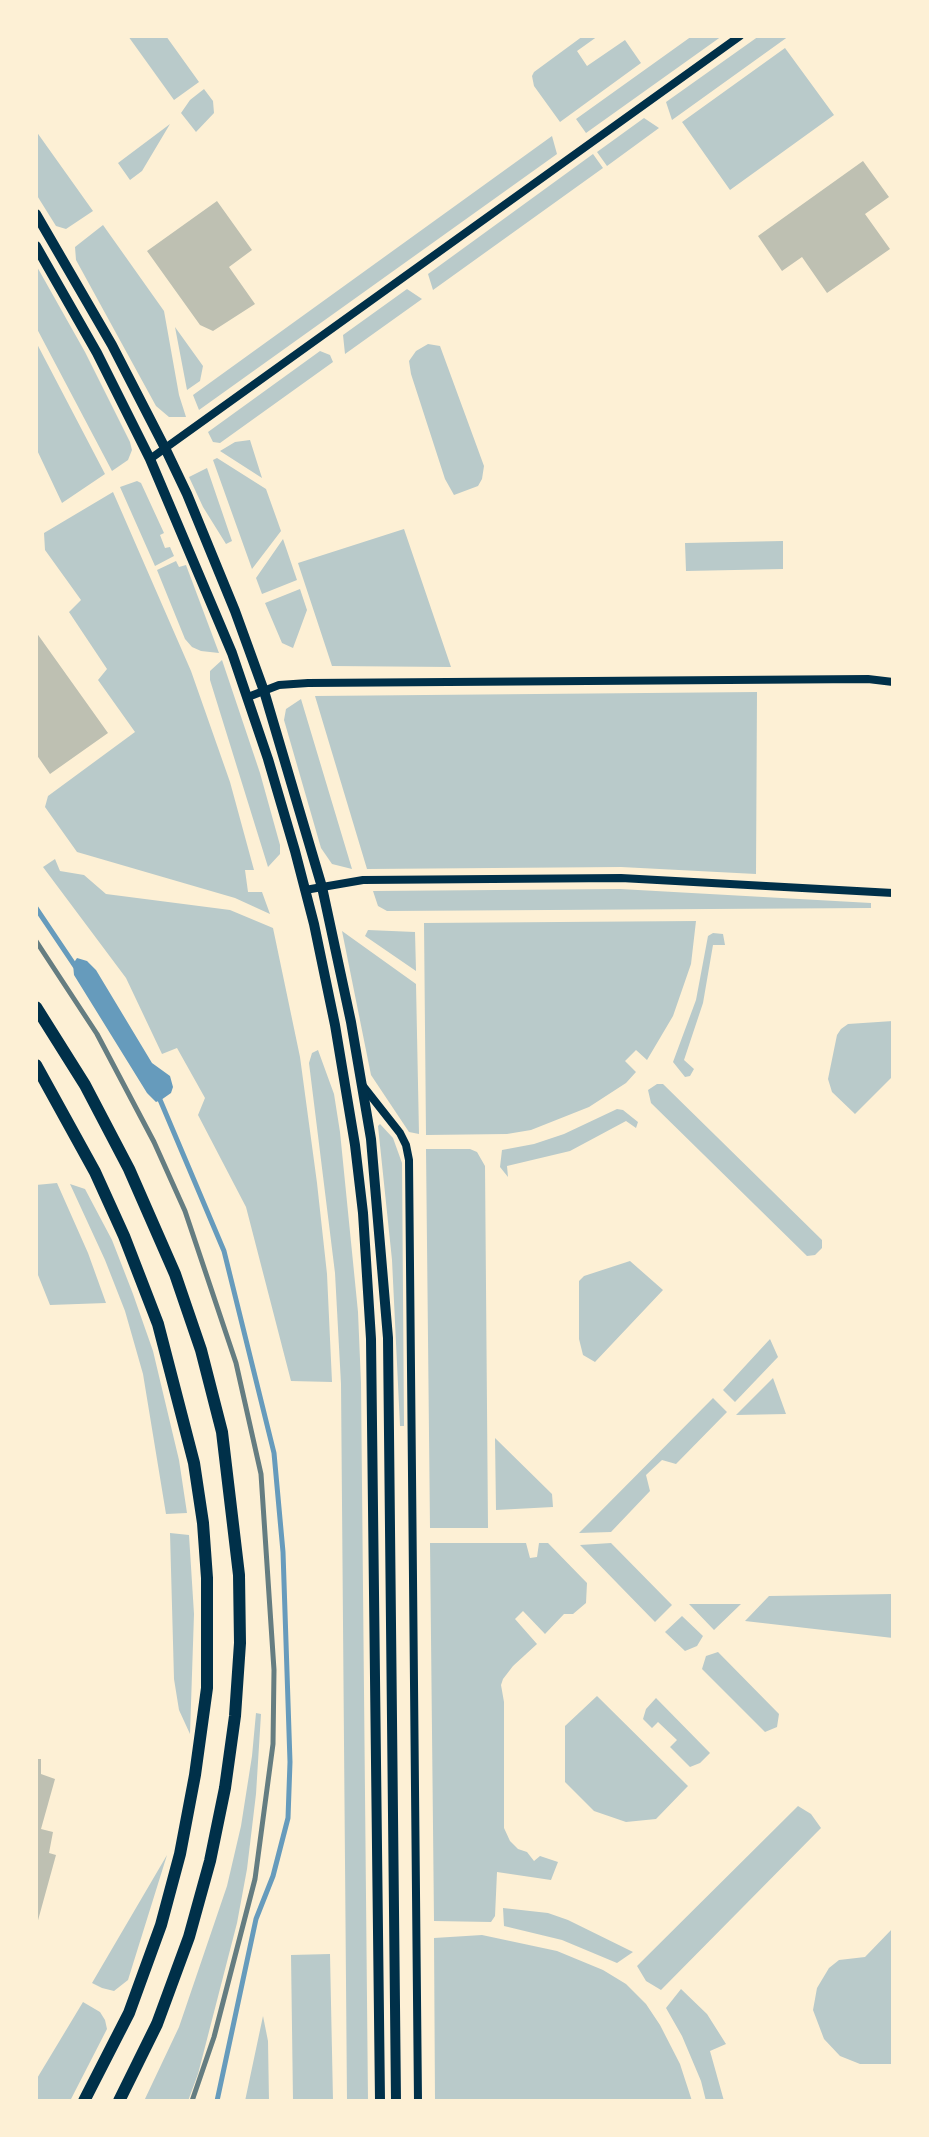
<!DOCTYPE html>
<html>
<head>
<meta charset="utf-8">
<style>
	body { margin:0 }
	#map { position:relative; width:929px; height:2137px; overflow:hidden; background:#fdf0d5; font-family:"Fira Sans Condensed",sans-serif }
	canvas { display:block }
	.frame { position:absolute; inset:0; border:38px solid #fdf0d5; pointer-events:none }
</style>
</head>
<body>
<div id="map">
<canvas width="929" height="2137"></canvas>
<div class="frame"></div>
</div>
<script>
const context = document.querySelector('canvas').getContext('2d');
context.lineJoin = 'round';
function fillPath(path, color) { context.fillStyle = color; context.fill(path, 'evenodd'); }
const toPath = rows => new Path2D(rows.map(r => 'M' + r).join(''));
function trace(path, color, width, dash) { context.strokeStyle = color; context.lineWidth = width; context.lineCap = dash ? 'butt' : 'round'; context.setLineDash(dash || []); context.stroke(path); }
fillPath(toPath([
	[128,36,166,36,199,82,174,100],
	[583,36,598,36,577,51,587,66,625,40,641,63,560,122,534,86,532,76,534,72],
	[692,36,722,36,586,133,576,119],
	[759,36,789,36,672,120,666,102],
	[785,48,834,115,730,190,682,122],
	[204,89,213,101,214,113,196,132,181,113,190,100],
	[644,118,659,128,607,166,597,152],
	[170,124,142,171,130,180,118,163],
	[36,131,93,211,66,229,56,226,36,194],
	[552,136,557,154,199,410,193,395],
	[593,154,603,168,433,290,428,274],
	[103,225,164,311,179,395,186,417,169,417,156,406,76,260,75,247],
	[36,265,85,352,130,442,132,450,128,460,112,471,36,327],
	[407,289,422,299,345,354,343,335],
	[175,327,203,366,200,381,187,390],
	[36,342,105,474,62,503,36,448],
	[428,344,440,346,484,466,482,479,478,486,454,495,445,479,411,374,409,361,416,351],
	[320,351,330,355,333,362,220,443,213,442,208,432],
	[250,440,262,478,220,451,235,442],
	[217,458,266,489,281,531,252,569,213,460],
	[207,468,232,541,226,544,203,507,189,477],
	[137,481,141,483,164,533,160,535,165,548,170,547,174,556,155,566,120,487],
	[113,492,191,671,230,782,254,870,245,870,248,892,262,892,270,914,235,898,77,852,45,807,48,796,135,732,98,680,107,669,69,612,81,600,45,550,44,533],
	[404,529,451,667,332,666,298,563],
	[283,539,297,580,262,594,256,578],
	[783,541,783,569,686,571,685,543],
	[176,561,179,567,186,565,219,653,201,651,192,647,185,639,157,570],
	[300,589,307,610,293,648,282,643,265,603],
	[222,660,260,773,280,845,280,854,268,867,210,680,210,671],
	[757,692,756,874,621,867,367,869,315,696],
	[301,699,352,869,332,864,321,848,284,720,286,709],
	[55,859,60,871,84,875,106,894,230,910,273,928,300,1057,317,1183,327,1274,332,1382,291,1381,246,1207,198,1115,205,1098,177,1048,162,1054,126,978,43,867],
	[620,889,871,903,871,908,387,911,378,906,373,891],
	[696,921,691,964,673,1016,647,1060,636,1050,625,1061,636,1072,626,1083,589,1107,531,1130,507,1134,426,1135,424,923],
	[368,930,415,932,416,971,365,936],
	[342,931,416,984,419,1134,409,1132,371,1075],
	[713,933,723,934,725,945,713,945,703,1003,684,1060,694,1069,690,1076,685,1077,673,1062,696,1000,708,936],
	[893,1021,893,1076,855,1114,832,1092,828,1079,837,1035,841,1029,848,1024],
	[318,1050,334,1094,340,1132,358,1312,361,1383,368,2101,347,2101,341,1384,335,1273,309,1063,312,1053],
	[657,1084,663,1084,822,1240,822,1248,815,1255,807,1256,651,1103,648,1090],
	[617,1109,623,1110,638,1122,636,1128,626,1121,570,1151,507,1166,508,1177,500,1167,502,1150,534,1144,564,1134],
	[380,1124,393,1138,402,1163,404,1426,400,1426,392,1260,378,1126],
	[426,1149,470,1149,477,1152,485,1166,488,1528,430,1528],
	[57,1183,88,1253,106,1303,50,1305,36,1270,36,1185],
	[70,1184,85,1189,112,1240,133,1294,153,1351,179,1460,187,1513,166,1514,143,1374,125,1311,105,1260],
	[630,1261,663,1290,595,1362,583,1355,579,1339,579,1281,584,1276],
	[770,1339,778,1357,735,1402,723,1390],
	[773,1378,786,1414,736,1415],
	[713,1398,727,1412,676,1464,662,1460,646,1475,650,1491,611,1532,579,1533],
	[495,1438,552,1494,553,1507,496,1510],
	[170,1533,189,1535,194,1614,190,1734,179,1710,174,1679],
	[430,1543,526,1543,530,1558,537,1557,539,1543,548,1543,587,1583,586,1603,573,1614,564,1614,545,1634,523,1611,515,1619,537,1644,513,1666,503,1679,501,1685,504,1702,504,1828,510,1841,518,1849,527,1852,534,1861,540,1856,558,1862,551,1880,497,1872,495,1916,491,1922,434,1921],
	[611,1543,672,1605,655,1622,580,1545],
	[893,1594,893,1638,745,1621,769,1596],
	[689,1604,741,1604,714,1630],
	[682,1616,703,1636,697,1646,685,1651,665,1632],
	[718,1652,779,1714,777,1727,765,1732,702,1669,706,1656],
	[597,1696,688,1786,656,1819,626,1822,594,1811,565,1782,565,1726],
	[656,1698,710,1753,700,1763,690,1767,670,1747,677,1740,658,1722,652,1728,643,1719,646,1709],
	[256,1713,261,1714,256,1794,247,1869,237,1923,198,2074,188,2101,144,2101,179,2027,227,1886,241,1826,252,1756],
	[798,1806,811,1814,821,1828,661,1990,646,1981,637,1966],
	[167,1855,128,1980,114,1991,102,1988,92,1983],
	[503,1908,548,1913,568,1920,633,1952,617,1963,562,1940,504,1926],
	[893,1928,893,2064,860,2064,840,2056,824,2039,813,2010,817,1988,829,1968,839,1960,865,1957],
	[482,1935,557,1951,603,1970,626,1984,646,2004,660,2025,680,2064,692,2101,435,2101,434,1938],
	[330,1954,333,2101,293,2101,291,1955],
	[681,1989,707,2014,726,2044,710,2051,724,2101,706,2101,701,2081,682,2036,666,2008],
	[83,2002,100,2012,105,2020,107,2029,70,2101,36,2101,36,2080],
	[263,2016,268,2041,269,2101,245,2101]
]), '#b9caca');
fillPath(toPath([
	[77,958,87,961,96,970,152,1063,170,1076,173,1087,171,1093,161,1100,156,1102,147,1093,74,975,73,964]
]), '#669bbc');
trace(toPath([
	[36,908,75,966],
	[158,1095,224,1251,274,1453,283,1552,290,1762,288,1818,273,1876,256,1919,217,2101]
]), '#669bbc', 5);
fillPath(toPath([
	[863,161,889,197,865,214,890,249,827,293,802,257,782,271,758,236],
	[217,201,252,250,229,267,255,304,213,331,200,325,147,251],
	[36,632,108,733,50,774,36,754],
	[36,1759,41,1759,41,1774,55,1779,41,1829,53,1832,49,1853,56,1855,37,1924]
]), '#bec0b2');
trace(toPath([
	[150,459,740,36],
	[248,697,279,685,308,683,868,679,893,682],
	[305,890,363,880,621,878,893,893],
	[363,1086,400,1133,406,1145,409,1160,418,2101]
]), '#003049', 8);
trace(toPath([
	[36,214,112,345,166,450,187,494,235,611,264,691,322,887,351,1022,371,1139,388,1338,396,2101],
	[36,246,97,353,150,459,232,653,268,759,295,851,314,924,335,1025,355,1145,363,1213,371,1339,380,2101]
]), '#003049', 10);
trace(toPath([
	[36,1007,85,1085,129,1169,175,1274,201,1350,222,1432,239,1575,240,1643,235,1716,225,1788,210,1861,189,1937,157,2024,119,2101],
	[36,1065,95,1172,124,1236,158,1324,194,1463,203,1523,207,1578,207,1688,195,1775,180,1854,161,1925,129,2013,84,2101]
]), '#003049', 12);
trace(toPath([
	[36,941,97,1034,154,1142,185,1211,236,1363,261,1474,274,1670,273,1744,255,1879,214,2037,192,2101]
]), '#657d81', 5);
</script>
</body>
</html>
